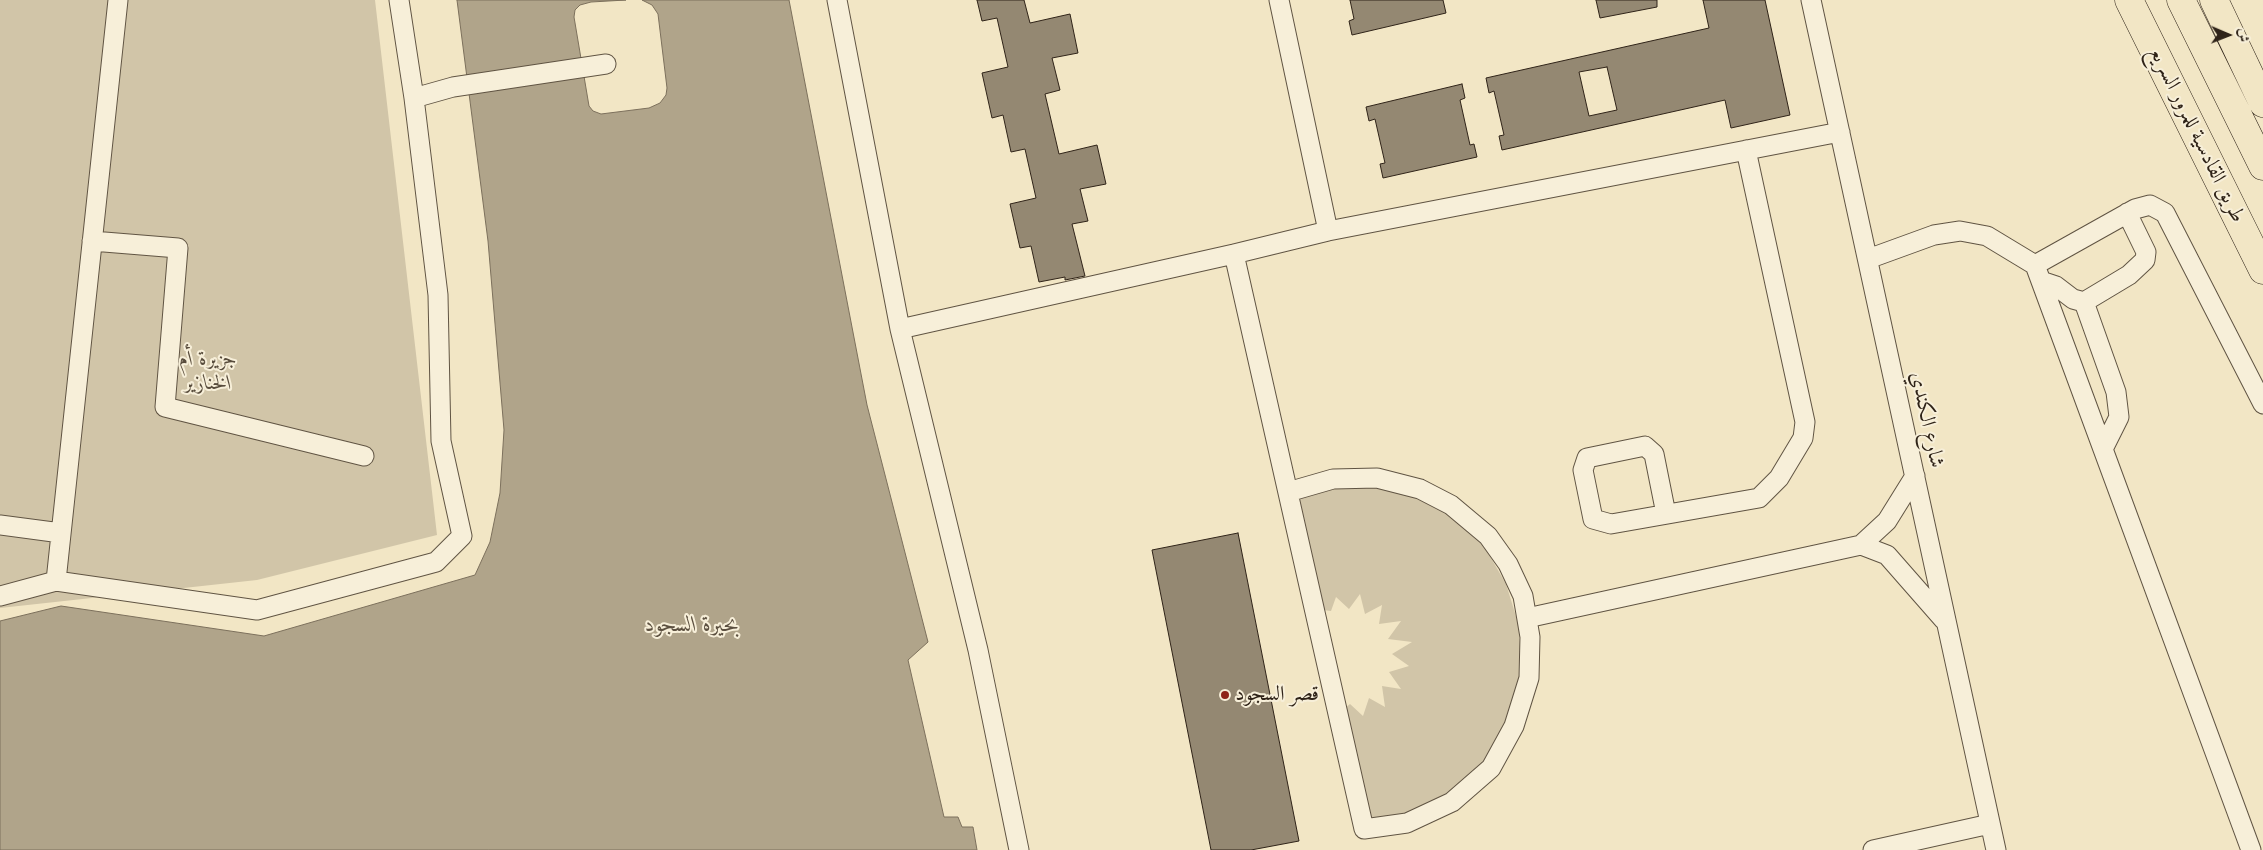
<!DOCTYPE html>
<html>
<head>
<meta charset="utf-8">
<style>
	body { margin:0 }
	#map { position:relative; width:2263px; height:850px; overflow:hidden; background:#f2e6c5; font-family:Cardo,Amiri,serif }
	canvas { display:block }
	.north { position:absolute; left:2203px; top:10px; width:50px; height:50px; -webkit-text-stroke:4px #f7efd9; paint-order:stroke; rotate:91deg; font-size:14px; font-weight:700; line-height:20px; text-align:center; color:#2f2318 }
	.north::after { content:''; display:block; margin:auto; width:18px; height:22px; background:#2f2318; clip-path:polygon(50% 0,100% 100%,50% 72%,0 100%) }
</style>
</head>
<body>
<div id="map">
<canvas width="2263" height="850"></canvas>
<div class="north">ش</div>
</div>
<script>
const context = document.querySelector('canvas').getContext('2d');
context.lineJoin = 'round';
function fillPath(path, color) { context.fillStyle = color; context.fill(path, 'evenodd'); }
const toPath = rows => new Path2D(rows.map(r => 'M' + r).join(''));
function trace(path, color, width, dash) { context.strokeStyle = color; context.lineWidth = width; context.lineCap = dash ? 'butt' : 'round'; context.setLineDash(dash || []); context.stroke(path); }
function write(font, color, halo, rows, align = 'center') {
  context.font = font + ' Cardo,Amiri,serif'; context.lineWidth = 4; context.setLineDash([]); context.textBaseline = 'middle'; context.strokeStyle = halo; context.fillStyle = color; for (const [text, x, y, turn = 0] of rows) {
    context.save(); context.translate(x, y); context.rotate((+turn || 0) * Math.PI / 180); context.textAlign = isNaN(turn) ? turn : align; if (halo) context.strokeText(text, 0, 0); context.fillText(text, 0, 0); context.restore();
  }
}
fillPath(toPath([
	[0,0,375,0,437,535,257,580,0,608],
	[1370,485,1415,491,1453,514,1484,546,1506,584,1519,626,1521,670,1513,714,1494,754,1464,786,1399,817,1367,820,1344,709,1350,704,1363,716,1369,698,1385,707,1382,686,1401,689,1389,672,1409,666,1392,654,1412,642,1388,639,1401,621,1379,624,1382,605,1365,614,1360,594,1349,609,1336,597,1331,611,1323,610,1299,498,1321,489]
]), '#d1c5a8');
const water = toPath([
	[457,0,626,0,591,2,580,5,575,10,574,17,589,106,593,111,601,114,649,108,660,103,666,95,667,88,658,14,652,5,642,0,789,0,867,405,928,642,908,660,944,817,958,817,962,827,973,827,977,850,0,850,0,621,61,606,264,636,475,575,490,542,500,493,504,430,488,241,457,0]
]);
fillPath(water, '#b0a48a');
trace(water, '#7c705c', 1);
const building = toPath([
	[977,0,1024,0,1030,23,1070,14,1078,53,1052,58,1060,90,1045,94,1059,154,1097,145,1106,184,1080,189,1088,221,1072,224,1085,276,1065,280,1065,277,1039,282,1031,246,1020,248,1010,204,1036,198,1025,149,1011,152,1003,115,992,118,982,73,1008,67,997,18,982,21,977,0],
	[1350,0,1443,0,1446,13,1352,35,1349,21,1354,19,1350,0],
	[1596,0,1657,0,1657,7,1600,18,1596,0],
	[1703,0,1765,0,1790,115,1731,128,1725,100,1502,150,1499,136,1504,135,1494,91,1489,93,1486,78,1709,28,1703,0],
	[1607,67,1617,110,1589,116,1579,72,1607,67],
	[1462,84,1465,98,1460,100,1470,145,1474,144,1477,157,1383,178,1380,164,1385,163,1375,119,1369,121,1366,107,1462,84],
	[1238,533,1299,841,1251,850,1211,850,1152,550,1238,533]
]);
fillPath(building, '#948872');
trace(building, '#2f2318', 1);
const minor = toPath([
	[837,0,900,329,978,650,1019,850],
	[1279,0,1328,231],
	[1811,0,1996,850],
	[414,98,453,87,606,64],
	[92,241,178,248,165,407,364,456],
	[1234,254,1364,829,1407,823,1452,802,1491,768,1514,726,1529,678,1530,637,1523,596,1508,564,1488,536,1451,505,1420,489,1377,478,1333,479,1288,492],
	[1868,259,1934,235,1960,231,1987,236,2035,265],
	[2041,281,2056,286,2073,299,2084,302,2129,275,2145,260,2146,252,2127,213],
	[2084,302,2116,392,2119,417,2103,449],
	[900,329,1234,254,1328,231,1840,132],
	[1666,514,1654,454,1645,446,1587,458,1583,470,1593,519,1611,524,1759,498,1779,478,1803,438,1805,422,1746,150],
	[0,525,61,533],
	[1861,545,1887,555,1944,620],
	[56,581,118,0],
	[0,596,56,581,257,610,436,562,462,536,441,441,438,295,414,98,399,0],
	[1527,618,1861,545,1887,521,1915,476],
	[1873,850,1990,824],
	[2251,850,2035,265,2135,209,2150,205,2165,213,2263,404]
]);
const highway = toPath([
	[2129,0,2263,270],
	[2181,0,2263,166],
	[2214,0,2263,103]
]);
trace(minor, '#605443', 21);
trace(highway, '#2f2318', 29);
trace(minor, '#f7efd9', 19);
trace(highway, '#f2e6c5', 28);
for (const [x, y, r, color] of [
	[1225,695,5,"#8f2418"]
]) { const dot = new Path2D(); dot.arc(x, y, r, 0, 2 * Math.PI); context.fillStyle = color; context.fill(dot); trace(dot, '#f7efd9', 2); }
write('21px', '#2f2318', '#f7efd9', [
	["طريق القادسية للمرور السريع",2196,135,64],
	["شارع الكندي",1926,420,78]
]);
write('italic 21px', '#584c3c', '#f7efd9', [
	["جزيرة أم",208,360],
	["الخنازير",208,384]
]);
write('21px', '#2f2318', '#f7efd9', [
	["قصر السجود",1235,695]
], 'left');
write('italic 22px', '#5c5040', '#f7efd9', [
	["بحيرة السجود",692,626]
]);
</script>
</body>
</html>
